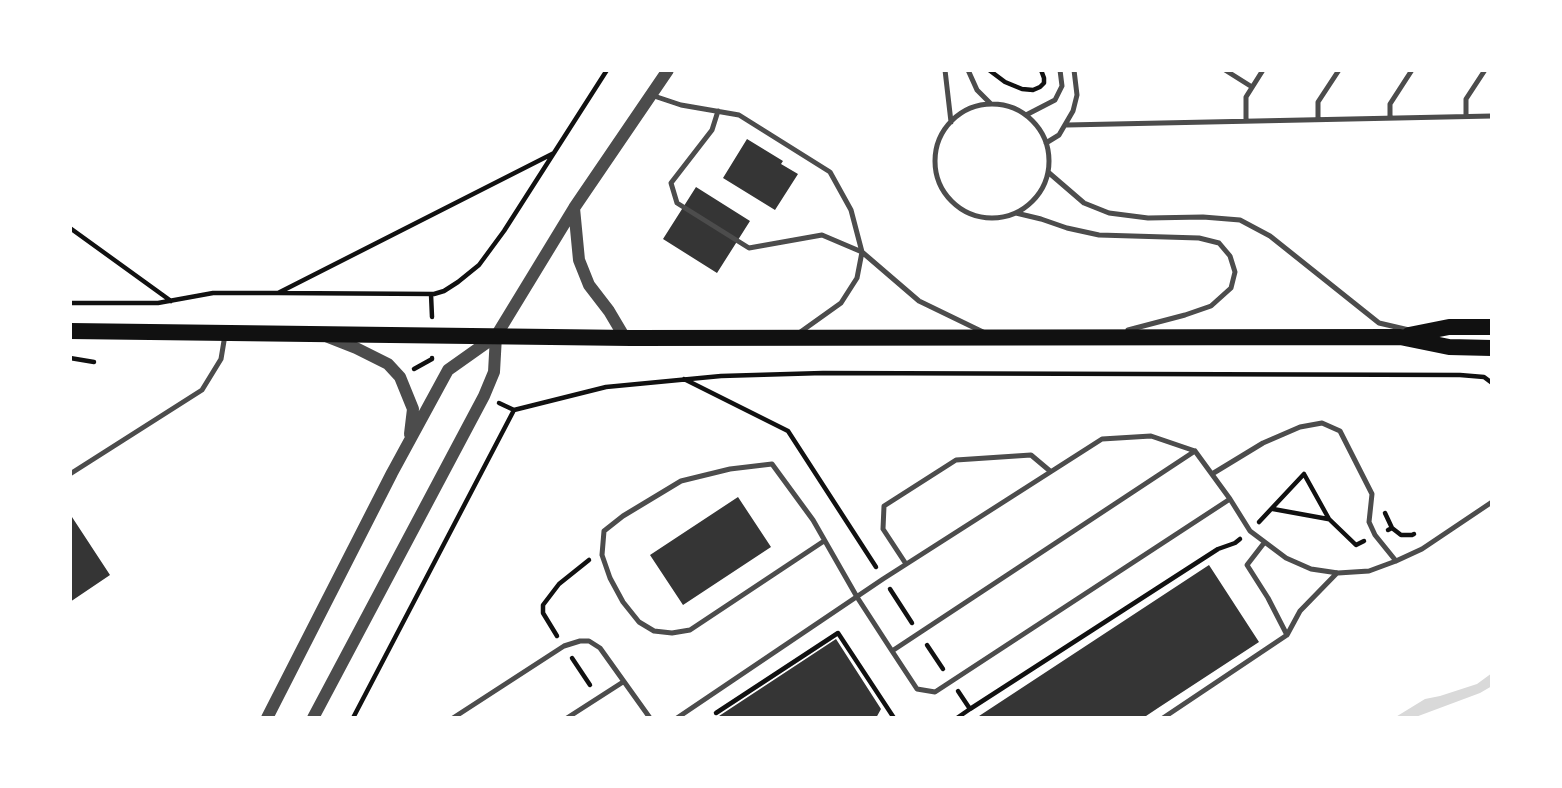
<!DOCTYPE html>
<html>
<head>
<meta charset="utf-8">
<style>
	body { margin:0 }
	#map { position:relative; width:1562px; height:788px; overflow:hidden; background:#fff; font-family:Mulish,sans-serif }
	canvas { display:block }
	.frame { position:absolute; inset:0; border:72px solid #fff; pointer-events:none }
</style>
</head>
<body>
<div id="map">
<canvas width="1562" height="788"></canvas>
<div class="frame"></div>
</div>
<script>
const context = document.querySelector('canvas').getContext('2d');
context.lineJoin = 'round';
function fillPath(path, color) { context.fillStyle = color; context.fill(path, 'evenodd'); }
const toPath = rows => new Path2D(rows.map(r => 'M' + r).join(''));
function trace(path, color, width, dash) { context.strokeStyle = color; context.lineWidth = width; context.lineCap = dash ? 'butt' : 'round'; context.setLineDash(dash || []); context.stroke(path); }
fillPath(toPath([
	[1492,673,1492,686,1480,693,1413,718,1394,718,1425,699,1440,696,1477,684]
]), '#d9d9d9');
fillPath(toPath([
	[747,139,783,161,781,164,798,174,775,210,723,178],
	[696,187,750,221,717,273,663,239],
	[738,497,771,547,683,605,650,555],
	[72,517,110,575,70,602,70,519],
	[1209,565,1259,642,1158,708,1143,718,976,718],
	[836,639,881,709,876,718,716,718]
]), '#353535');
trace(toPath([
	[989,70,1005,82,1022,89,1033,90,1040,87,1044,83,1044,78,1041,70],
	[70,228,171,301],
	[278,293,434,294,444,291,458,282,479,265,504,231,607,70],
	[431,294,432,317],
	[70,303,158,303,213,293,278,293,554,153],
	[70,358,94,362],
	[414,369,432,359,432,358],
	[684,379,788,431,876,567],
	[499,403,514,410],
	[1273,509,1328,519],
	[1385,513,1392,528],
	[1259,522,1304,474,1329,519,1356,545,1364,541],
	[1388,530,1392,528,1401,535,1412,535,1414,534],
	[890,589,912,623],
	[557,636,543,613,543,605,559,584,589,560],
	[927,645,943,669],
	[572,658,590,685],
	[958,691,970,709,1218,549,1235,543,1240,539],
	[716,713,838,633,894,718],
	[353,718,514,410,606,387,721,376,823,373,1460,375,1484,377,1492,383],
	[957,718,970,709]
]), '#111', 4.5);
trace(toPath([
	[945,70,951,122],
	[968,70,977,90,991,104],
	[1225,70,1252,87],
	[651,95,681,105,739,115,830,172,851,210,862,252,857,278,841,303,799,333],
	'935 161a57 57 0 1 1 114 0a57 57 0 1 1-114 0Z',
	[718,111,712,130,671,183,677,203,749,248,822,235,862,252,919,301,983,332],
	[1026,115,1055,100,1062,86,1060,70],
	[1466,116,1466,99,1485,70],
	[1390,118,1390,104,1412,70],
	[1318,119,1318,102,1339,70],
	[1246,120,1246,97,1263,70],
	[1067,125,1492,116],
	[1046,143,1059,135,1073,111,1077,95,1074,70],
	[1048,172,1084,203,1109,213,1148,218,1203,217,1240,220,1270,236,1379,323,1409,330],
	[1016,213,1041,219,1067,228,1099,235,1199,238,1219,243,1230,256,1235,272,1231,288,1211,306,1185,315,1128,330],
	[70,474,202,390,221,359,225,335],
	[1212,474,1263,443,1300,427,1322,423,1340,431,1372,494,1369,522,1375,535,1396,561],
	[824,541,690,630,672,633,654,631,639,622,623,602,610,578,602,555,604,531,623,516,681,481,730,469,772,464,813,520,857,597,892,651,1195,451],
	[906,564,883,529,884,506,956,460,1031,455,1050,471],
	[1287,635,1300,611,1337,573],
	[892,651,917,689,935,692,1230,499],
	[453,718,564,646,580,641,589,641,600,648,650,718],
	[567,718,623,682],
	[677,718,883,579,1102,439,1151,436,1195,451,1230,499,1250,531,1286,558,1311,569,1338,573,1369,571,1396,561,1422,549,1492,502],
	[1163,718,1287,635,1268,598,1247,565,1264,543]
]), '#4c4c4c', 5);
trace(toPath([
	[574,208,579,260,589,285,609,311,625,338],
	[328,337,356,348,388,364,400,377,413,409,410,434],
	[267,718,392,473,448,370,496,336,574,208,668,70],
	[313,718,484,396,494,372,496,336]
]), '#4c4c4c', 12);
trace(toPath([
	[70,331,631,338,1400,337,1449,347,1492,348],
	[1409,335,1449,327,1492,327]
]), '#111', 16);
</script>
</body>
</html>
